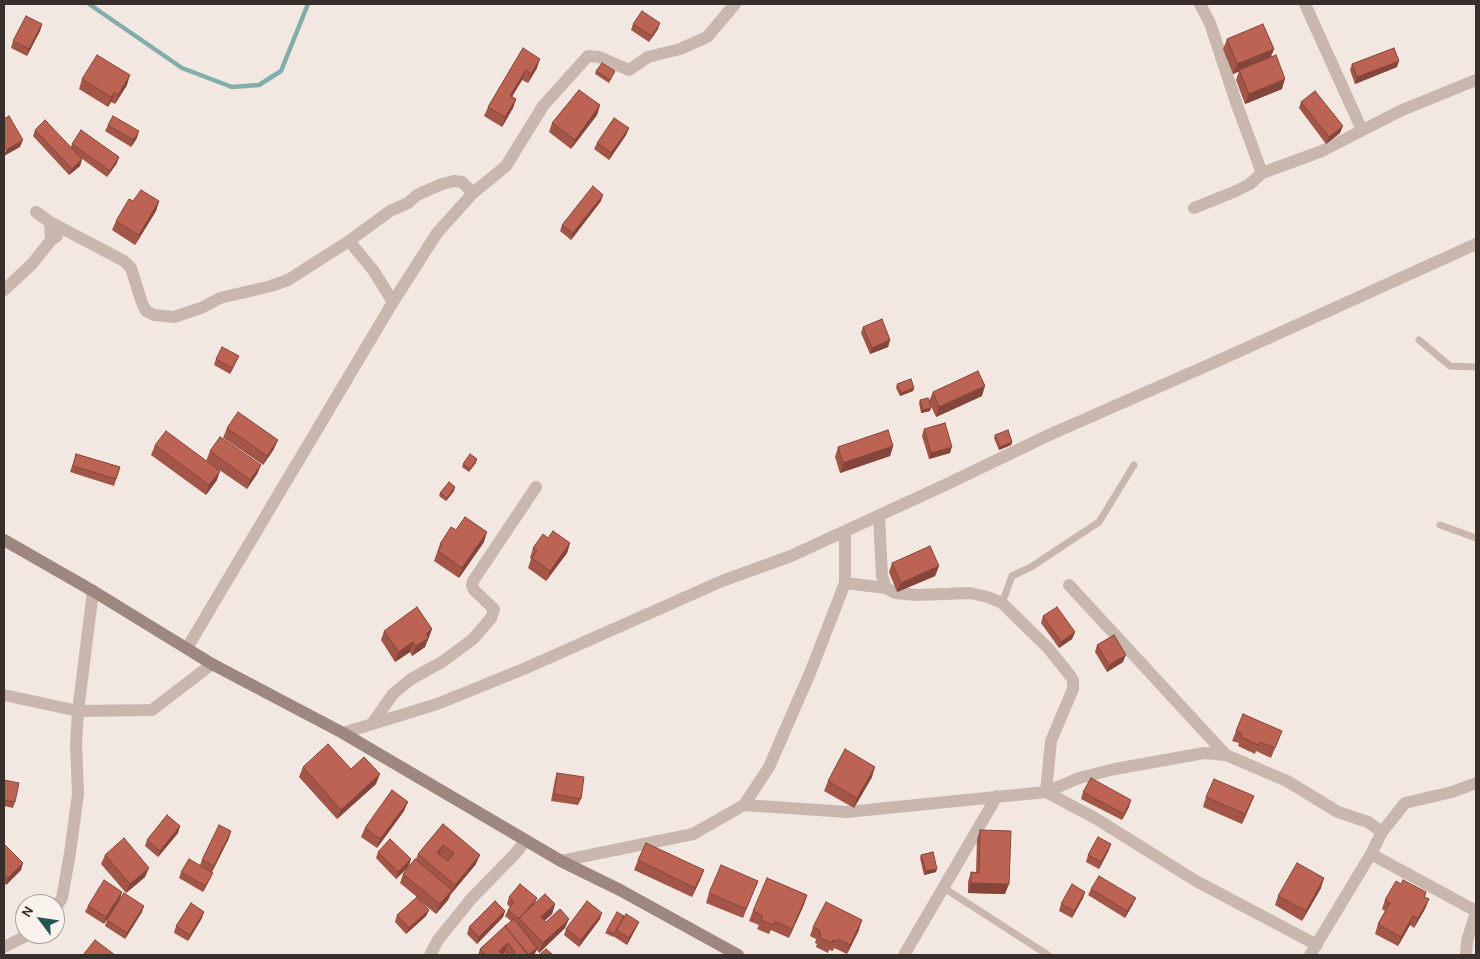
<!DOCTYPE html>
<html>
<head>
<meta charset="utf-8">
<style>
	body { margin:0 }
	#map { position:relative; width:1480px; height:959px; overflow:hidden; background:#f2e8e1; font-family:Karla,sans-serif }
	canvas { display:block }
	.frame { position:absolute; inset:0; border:5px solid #382e2b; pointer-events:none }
	.north { position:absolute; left:15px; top:894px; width:50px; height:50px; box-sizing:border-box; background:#f9f2ed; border:1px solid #aca49f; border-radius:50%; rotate:301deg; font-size:14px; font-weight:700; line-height:20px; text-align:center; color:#382e2b }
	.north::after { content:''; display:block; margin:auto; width:18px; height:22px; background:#235755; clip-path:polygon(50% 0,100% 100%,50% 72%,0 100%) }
</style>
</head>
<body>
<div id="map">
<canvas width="1480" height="959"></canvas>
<div class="frame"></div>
<div class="north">N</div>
</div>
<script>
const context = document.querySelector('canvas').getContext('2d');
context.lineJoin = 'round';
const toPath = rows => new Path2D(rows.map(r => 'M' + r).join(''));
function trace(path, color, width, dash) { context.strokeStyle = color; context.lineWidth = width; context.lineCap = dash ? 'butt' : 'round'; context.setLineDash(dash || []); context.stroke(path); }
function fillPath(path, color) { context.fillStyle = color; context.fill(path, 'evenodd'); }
trace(toPath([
	[89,4,182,68,232,87,259,85,281,71,308,4]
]), '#82adaa', 4.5);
trace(toPath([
	[1419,340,1450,366,1476,367],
	[1440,525,1476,538],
	[1002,603,1012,576,1031,567,1099,522,1134,465],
	[944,888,1048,955]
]), '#c9b7ad', 7);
trace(toPath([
	[1200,4,1210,23,1237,105,1262,173],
	[1305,4,1362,130],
	[1194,208,1236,191,1250,184,1262,173,1322,151,1402,110,1476,80],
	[36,212,50,222],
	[51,240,50,222,124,261,131,268,142,303,146,311,154,315,174,317,201,308,220,298,271,286,288,280,349,241,390,211,408,203,417,195,442,184,454,181,462,182,473,193,506,166,543,106,588,56,599,57,629,70,648,57,680,49,707,37,735,4],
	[349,241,373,270,393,302],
	[4,290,32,264,51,240,57,236],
	[879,516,882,576,886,588,895,593,917,595,970,593,988,597,1002,603,1048,648,1069,674,1073,680,1073,689,1051,741,1046,792,1095,818,1196,881,1317,945],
	[845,583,886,588],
	[1069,585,1226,755],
	[187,648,393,302,437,233,473,193],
	[4,695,78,711,152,710,212,664],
	[372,724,393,694,411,679,442,662,473,639,491,618,494,609,474,590,472,586,473,581,536,487],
	[343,733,437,704,526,668,722,581,791,556,945,485,1049,435,1222,359,1476,244],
	[744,805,769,767,810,673,845,583,845,531],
	[1371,854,1476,911],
	[561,861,693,834,744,805,847,812,1046,792,1079,778,1115,769,1204,753,1226,755,1287,781,1338,812,1368,822,1382,832,1405,803,1452,792,1476,783],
	[55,909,62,898,70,853,78,794,76,744,78,711,93,591],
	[4,947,30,934],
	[430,955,438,940,471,899,515,854,525,841],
	[904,955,997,796],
	[1310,955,1371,854,1382,832],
	[1466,955,1467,941,1476,912]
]), '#c9b7ad', 12);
trace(toPath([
	[4,540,93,591,212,664,343,733,561,861,620,890,738,955]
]), '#9d877e', 12);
fillPath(toPath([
	[42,24,40,31,27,56,11,48,13,41],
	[633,24,658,29,649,42,631,30],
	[1227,39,1274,49,1271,57,1282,89,1245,104,1236,80,1239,71,1233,74,1223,49],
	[523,48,537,68,528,83,522,80,512,96,516,99,513,108,502,127,484,116,488,107],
	[1352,64,1397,67,1355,84,1350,70],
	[596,71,615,71,609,83,595,74],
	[82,79,127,85,115,104,111,102,108,107,79,89],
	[1301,102,1340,133,1326,144,1299,108],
	[600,105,597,115,571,149,549,132,552,123],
	[108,125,137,138,131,147,105,131],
	[629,128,626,135,609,160,594,149,597,143],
	[35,130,71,147,72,144,117,163,107,177,81,158,82,159,80,166,69,175,33,136],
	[133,201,159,201,156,211,135,245,112,230,116,221],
	[601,201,571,240,560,231,562,225],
	[863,327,890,340,888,347,870,354,861,333],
	[239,356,230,374,214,365,216,359],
	[897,384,914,388,913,391,900,396,896,388],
	[933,392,982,396,936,417,929,402,930,411,921,413,919,403,920,400,929,401],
	[227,428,274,449,263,465,223,438],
	[924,429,950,453,929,459,922,436],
	[995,435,1012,442,1011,445,999,450,994,438],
	[155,445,206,461,210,451,261,465,257,474,247,489,218,469,217,480,206,495,151,455],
	[893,446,890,456,840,473,835,457,838,447],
	[76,454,120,467,114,486,70,472],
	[477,459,476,463,469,472,462,467,463,464],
	[454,491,446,501,439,496,440,493],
	[456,530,484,542,459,578,434,561,440,544],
	[548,538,570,543,567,553,546,581,528,568,531,559,530,558,533,548],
	[892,563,939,566,935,576,897,592,889,572],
	[1043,616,1075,632,1072,639,1059,648,1041,623],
	[432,629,425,647,412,656,410,652,395,662,381,640,384,631],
	[1097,645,1123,662,1107,672,1095,652],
	[1236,731,1282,731,1271,758,1256,751,1255,754,1238,746,1239,743,1232,741],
	[303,767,351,769,376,784,337,819,299,777],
	[557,773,581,799,578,805,551,801,555,780],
	[872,777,854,808,824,791,828,781],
	[4,780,15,802,13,808,4,806],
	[1083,792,1129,807,1122,820,1081,799],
	[1254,796,1242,824,1203,807,1206,797],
	[404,811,377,848,361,837,365,828],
	[443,824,476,864,451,894,448,900,436,914,419,900,429,910,426,916,406,934,395,922,397,915,417,897,400,883,403,874,416,859,418,854],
	[180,826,178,833,158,857,145,846,147,840],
	[980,830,1005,894,968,893,968,882,971,872,976,873,977,839],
	[229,838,212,872,210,879,203,892,179,878,181,872,200,865,202,860],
	[4,844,21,870,6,885,4,882],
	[1109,850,1099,869,1086,862,1088,855],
	[378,852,409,866,396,879,376,858],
	[105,855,145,877,126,893,101,864],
	[921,855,936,872,924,875,920,858],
	[638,860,704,870,700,880,692,897,634,870],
	[758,881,743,918,706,903,709,893],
	[1401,884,1426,892,1425,897,1429,899,1425,909,1414,928,1410,925,1398,946,1375,934,1378,924,1385,911,1382,909,1385,900],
	[1321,888,1302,921,1275,905,1278,896],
	[1091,889,1133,904,1125,918,1088,895],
	[122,892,120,899,104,924,85,912,88,906],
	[1085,892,1083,898,1072,918,1059,911,1061,904],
	[807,895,789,938,771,930,769,934,757,929,759,925,749,921,753,911],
	[509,897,537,898,535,903,555,904,552,914,544,921,546,922,565,928,539,953,537,950,534,955,506,955,504,953,502,955,503,955,478,955,480,949,511,921,505,916,508,910,510,907,507,904],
	[505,911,503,917,477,944,467,934,469,927],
	[142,912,125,939,105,926,107,920],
	[624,916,639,922,636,928,627,945,613,936,613,937,605,933,607,930],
	[202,918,188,941,174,933,176,926],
	[600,919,579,947,564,935,566,929],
	[813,927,859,930,847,954,834,948,833,951,829,950,828,953,816,947,817,944,815,943,816,939,810,936]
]), '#a35547');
fillPath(toPath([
	[660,23,658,29,649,42,652,36],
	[42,24,40,31,27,56,29,49],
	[1274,49,1270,58,1233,74,1237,64],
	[540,59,537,68,528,83,531,74],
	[1399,61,1397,67,1355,84,1357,77],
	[526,70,522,80,507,105,510,96],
	[130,75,127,85,115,104,118,95],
	[1285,79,1282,89,1245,104,1249,94],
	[115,92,111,102,108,107,111,97],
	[516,99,513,108,502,127,505,117],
	[600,105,597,115,571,149,575,140],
	[1343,126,1340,133,1326,144,1329,137],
	[629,128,626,135,609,160,611,153],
	[139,131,137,138,131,147,133,140],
	[23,140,20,147,4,156,6,150],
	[119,157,117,163,107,177,110,171],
	[82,159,80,166,69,175,72,169],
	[603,195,601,201,571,240,573,233],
	[159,201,156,211,135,245,139,235],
	[890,340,888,347,870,354,872,348],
	[239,356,230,374,232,368],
	[985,386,982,396,936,417,939,407],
	[914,388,913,391,900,396,901,393],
	[931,408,930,411,921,413,923,410],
	[278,440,274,449,263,465,267,456],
	[1012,442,1011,445,999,450,1000,447],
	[893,446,890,456,840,473,843,463],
	[952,447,950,453,929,459,931,453],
	[261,465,257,474,247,489,250,480],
	[220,471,217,480,206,495,209,485],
	[455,487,454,491,446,501,447,498],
	[487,532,484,542,459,578,462,568],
	[570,543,567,553,546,581,550,571],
	[939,566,935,576,897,592,901,583],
	[432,629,425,647,412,656,416,646,426,634],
	[1075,632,1072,639,1059,648,1061,642],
	[413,642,410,652,395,662,399,652],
	[1126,655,1123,662,1107,672,1109,665],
	[875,767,872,777,854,808,857,798],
	[380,774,376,784,337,819,341,810],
	[1254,796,1250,806,1242,824,1245,814],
	[1131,800,1129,807,1122,820,1124,814],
	[408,802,404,811,377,848,380,839],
	[180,826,178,833,158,857,160,851],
	[231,831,229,838,212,872,214,866],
	[1111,844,1109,850,1099,869,1101,862],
	[443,845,439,854,437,853],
	[480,855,476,864,451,894,455,885],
	[411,859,409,866,396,879,398,872],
	[23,863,21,870,6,885,8,878],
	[149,868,145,877,126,893,130,884],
	[937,869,936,872,924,875,926,871],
	[704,870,700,880,692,897,695,888],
	[213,873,210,879,203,892,205,886],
	[1324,878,1321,888,1302,921,1306,911],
	[971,883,1009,884,1005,894,968,893],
	[452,890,448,900,436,914,440,904],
	[122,892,120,899,104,924,106,917],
	[1085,892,1083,898,1072,918,1074,911],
	[807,895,804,905,789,938,792,929],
	[1136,898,1133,904,1125,918,1127,911],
	[1429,899,1425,909,1414,928,1418,918],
	[555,904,552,914,538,927,541,917],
	[144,906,142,912,125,939,127,933],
	[429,910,426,916,406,934,409,928],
	[505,911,503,917,477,944,479,937],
	[204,912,202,918,188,941,190,935],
	[602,913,600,919,579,947,581,940],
	[1413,916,1410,925,1398,946,1401,937],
	[569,919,565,928,539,953,543,943],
	[862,920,859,930,847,954,850,945],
	[639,922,636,928,627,945,629,938],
	[508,943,504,953,502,955,499,951],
	[537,948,534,955,528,955]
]), '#84453a');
const building = toPath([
	[642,11,660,23,652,36,633,24,642,11],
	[26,16,42,24,29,49,13,41,26,16],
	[1263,24,1274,49,1237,64,1227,39,1263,24],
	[523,48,540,59,531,74,526,70,510,96,516,99,505,117,488,107,523,48],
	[1394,48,1399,61,1357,77,1352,64,1394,48],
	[97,55,130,75,118,95,115,92,111,97,82,79,97,55],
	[1276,55,1285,79,1249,94,1239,70,1276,55],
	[602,63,615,71,610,80,596,71,602,63],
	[579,90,600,105,575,140,552,123,579,90],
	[1315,91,1343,126,1329,137,1301,102,1315,91],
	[9,116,23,140,6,150,4,147,4,119,9,116],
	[113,116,139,131,133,140,108,125,113,116],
	[614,118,629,128,611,153,597,143,614,118],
	[45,120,82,159,72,169,35,130,45,120],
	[81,130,119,157,110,171,72,144,81,130],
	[593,186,603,195,573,233,562,225,593,186],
	[141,190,159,201,139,235,116,221,129,199,133,201,141,190],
	[882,319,890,340,872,348,863,327,882,319],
	[222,347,239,356,232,368,216,359,222,347],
	[978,371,985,386,939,407,933,392,978,371],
	[911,379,914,388,901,393,897,384,911,379],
	[928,398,931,408,923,410,920,400,928,398],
	[238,412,278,440,267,456,227,428,238,412],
	[945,423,952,447,931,453,924,429,945,423],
	[888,430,893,446,843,463,838,447,888,430],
	[1008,430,1012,442,1000,447,995,435,1008,430],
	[166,431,220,471,209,485,155,445,166,431],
	[220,437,261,465,250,480,210,451,220,437],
	[76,454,120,467,116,479,73,466,76,454],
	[470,454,477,459,470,469,463,464,470,454],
	[449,482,455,487,447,498,440,493,449,482],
	[465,517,487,532,462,568,438,551,442,545,440,544,451,527,456,530,465,517],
	[553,531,570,543,550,571,532,558,537,551,533,548,543,534,548,538,553,531],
	[930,546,939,566,901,583,892,563,930,546],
	[417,607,432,629,426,634,429,638,416,646,413,642,399,652,384,631,417,607],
	[1057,607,1075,632,1061,642,1043,616,1057,607],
	[1114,635,1126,655,1109,665,1097,645,1114,635],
	[1243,714,1282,731,1275,748,1260,742,1258,745,1241,737,1242,734,1236,731,1243,714],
	[328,744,351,769,364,757,380,774,341,810,303,767,328,744],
	[845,749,875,767,857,798,828,781,845,749],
	[557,773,584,777,581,799,554,794,557,773],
	[1091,778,1131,800,1124,814,1083,792,1091,778],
	[1214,779,1254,796,1245,814,1206,797,1214,779],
	[4,780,19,783,15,802,4,800,4,780],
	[392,790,408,802,380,839,365,828,392,790],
	[167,815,180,826,160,851,147,840,167,815],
	[443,824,480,855,455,885,418,854,443,824],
	[443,845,454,853,448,861,437,853,443,845],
	[219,825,231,831,214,866,202,860,219,825],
	[980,830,1011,831,1009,884,971,883,971,872,979,873,980,830],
	[1098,837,1111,844,1101,862,1088,855,1098,837],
	[124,838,149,868,130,884,105,855,124,838],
	[390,839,411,859,398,872,378,852,390,839],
	[646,843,704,870,695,888,638,860,646,843],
	[4,844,23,863,8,878,4,874,4,844],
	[933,852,937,869,926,871,921,855,933,852],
	[189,859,213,873,205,886,181,872,189,859],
	[415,859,452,890,440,904,403,874,415,859],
	[1297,863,1324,878,1306,911,1278,896,1297,863],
	[721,865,758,881,746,909,709,893,721,865],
	[1099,876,1136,898,1127,911,1091,889,1099,876],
	[767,878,807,895,792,929,775,921,773,925,761,920,763,916,753,911,767,878],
	[104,880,122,892,106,917,88,906,104,880],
	[1403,880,1426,892,1424,897,1429,899,1418,918,1413,916,1401,937,1378,924,1390,903,1385,900,1396,881,1401,884,1403,880],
	[520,884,537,898,519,919,508,910,514,902,509,897,520,884],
	[1072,884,1085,892,1074,911,1061,904,1072,884],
	[124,893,144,906,127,933,107,920,124,893],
	[545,894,555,904,541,917,546,922,560,909,569,919,543,943,519,918,545,894],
	[417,897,429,910,409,928,397,915,417,897],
	[495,901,505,911,479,937,469,927,495,901],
	[587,901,602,913,581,940,566,929,587,901],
	[826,902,862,920,850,945,838,939,836,942,833,940,831,943,819,937,821,934,819,933,820,930,813,927,826,902],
	[191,903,204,912,190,935,176,926,191,903],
	[617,912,624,916,614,934,607,930,617,912],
	[626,914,639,922,629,938,616,930,626,914],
	[514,919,537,948,528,955,505,926,514,919],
	[505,926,529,955,512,955,515,952,508,943,499,951,503,955,486,955,480,949,505,926],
	[95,940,115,955,83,955,95,940],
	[546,949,553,955,539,955,546,949]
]);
fillPath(building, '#bd6353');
trace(building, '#84453a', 1);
</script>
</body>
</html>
